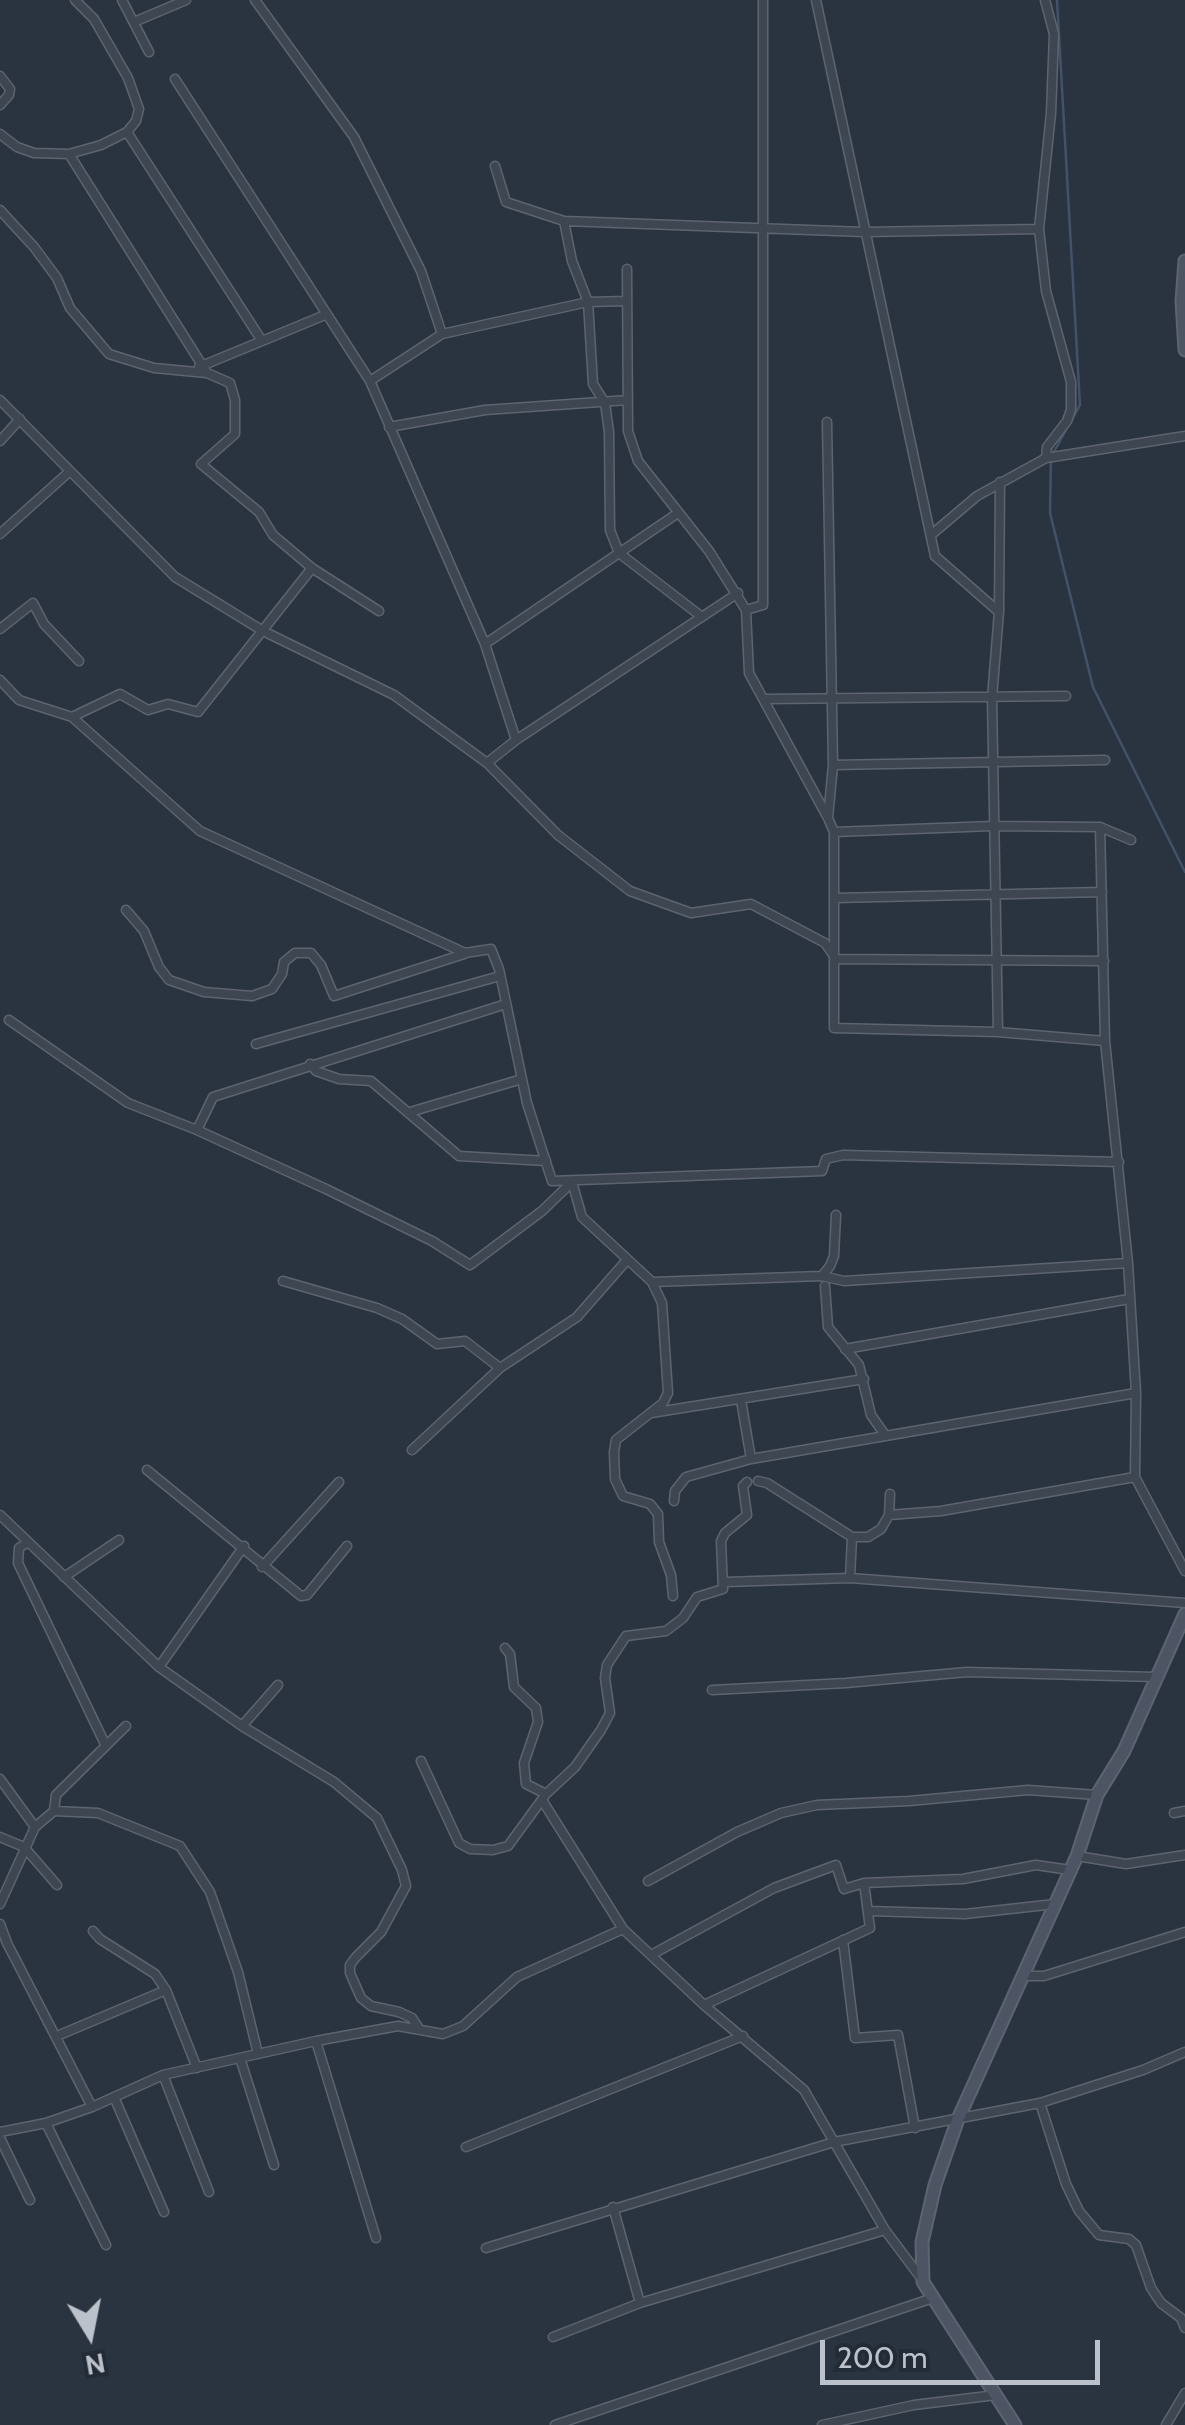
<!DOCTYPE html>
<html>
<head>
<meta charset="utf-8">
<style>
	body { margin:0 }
	#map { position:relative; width:1185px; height:2425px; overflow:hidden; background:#2a3441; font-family:Cabin,sans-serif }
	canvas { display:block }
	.north { position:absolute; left:40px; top:2285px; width:100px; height:100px; -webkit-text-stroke:8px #232b37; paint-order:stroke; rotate:170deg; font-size:28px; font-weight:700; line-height:40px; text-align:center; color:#bcc2cb }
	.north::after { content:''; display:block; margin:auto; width:35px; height:45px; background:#bcc2cb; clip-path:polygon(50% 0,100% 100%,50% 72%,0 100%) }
	.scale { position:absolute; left:820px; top:2340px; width:280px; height:45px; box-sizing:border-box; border:5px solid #bcc2cb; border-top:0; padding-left:12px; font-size:30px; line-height:35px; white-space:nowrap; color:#bcc2cb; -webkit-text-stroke:8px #232b37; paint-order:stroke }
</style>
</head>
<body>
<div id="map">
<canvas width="1185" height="2425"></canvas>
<div class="north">N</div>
<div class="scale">200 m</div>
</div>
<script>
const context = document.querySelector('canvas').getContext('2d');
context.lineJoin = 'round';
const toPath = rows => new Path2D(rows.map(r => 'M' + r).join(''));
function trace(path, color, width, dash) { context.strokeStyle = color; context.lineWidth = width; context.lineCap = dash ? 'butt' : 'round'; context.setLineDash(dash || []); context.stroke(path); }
trace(toPath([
	[1057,0,1080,405,1051,457,1050,513,1093,687,1185,872]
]), '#425268', 2.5);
const street = toPath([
	[122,0,149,52],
	[255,0,354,137,421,271,442,334],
	[763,0,763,605,746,610,749,673,828,818],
	[816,0,935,556,999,612],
	[1045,0,1054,34,1051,113,1039,229,1046,291,1071,382,1071,410,1067,421,1047,447,1046,458],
	[134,22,186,0],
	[0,76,10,89,9,95,0,105],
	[175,79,370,381,485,644,516,740],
	[127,132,262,341],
	[0,134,17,147,34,153,69,154,101,145,127,132,136,121,139,109,128,78,94,19,75,0],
	[69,154,207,373],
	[495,166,506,202,564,221,864,232,1039,229],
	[0,210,34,247,57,278,70,308,109,354,154,368,207,373,230,383,235,400,235,434,201,464,259,512,273,535,312,568,379,611],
	[564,221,572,261,588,302,593,384,605,403,609,432,610,530,619,553,702,617],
	[627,269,628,431,638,461,709,551,746,610],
	[199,367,325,315],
	[370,381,442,334,588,302,627,301],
	[0,400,175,577,263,631,394,695,487,763,558,835,630,891,691,913,751,904,825,943,836,959,1104,961],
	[827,422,833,765,828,818,834,832,834,1028,998,1032,1105,1041],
	[389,427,485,410,628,400],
	[0,441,20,419],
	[0,534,70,471],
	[931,535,977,496,1046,458,1185,436],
	[0,629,33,603,44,624,79,661],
	[485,644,678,513],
	[0,680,19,700,72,717,120,694,148,710,168,704,198,712,312,568],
	[765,699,1066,696],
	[72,717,200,831,465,953,491,949,499,969,527,1103,552,1181,822,1171,826,1159,843,1155,1119,1162],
	[487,763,516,740,738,593],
	[833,765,1105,760],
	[1100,827,1105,1041,1128,1263,1136,1393,1135,1477,1185,1571],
	[834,832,992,826,1100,827,1131,840],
	[835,898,1102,892],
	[126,910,144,931,159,967,169,980,204,992,252,996,272,989,282,974,284,962,295,953,311,953,321,965,334,996,464,954],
	[9,1020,128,1103,197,1130,326,1189,432,1241,470,1265,542,1211,572,1182],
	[998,1032,992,698,999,612,1000,482],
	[256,1044,500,976],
	[310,1064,316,1071,339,1079,371,1081,459,1156,546,1161],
	[410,1112,522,1079],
	[197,1130,213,1097,506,1004],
	[572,1182,582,1217,652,1282,662,1303,668,1393,663,1403,616,1440,614,1452,615,1479,623,1496,650,1504,658,1514,659,1542,671,1575,673,1596],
	[822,1276,830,1266,834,1256,836,1215],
	[283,1281,377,1308,402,1319,437,1344,465,1341,500,1368],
	[652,1282,822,1276,844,1281,1128,1263],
	[825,1286,828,1327,859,1365,871,1415,885,1435],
	[845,1349,1129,1299],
	[741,1400,751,1459],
	[651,1413,864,1379],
	[412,1450,500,1368,577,1317,627,1260],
	[147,1470,301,1596,307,1595,347,1546],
	[758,1481,767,1483,852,1537,868,1537,881,1529,889,1515,890,1494],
	[674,1501,675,1491,686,1477,751,1459,1136,1393],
	[0,1515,159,1667,242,1726,334,1782,377,1818,402,1870,406,1886,381,1932,356,1957,350,1965,350,1973,361,1998,371,2006,399,2012,412,2018,420,2030],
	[889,1515,941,1511,1135,1477],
	[28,1542,19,1548,18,1563,105,1744],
	[262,1567,339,1482],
	[64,1577,119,1540],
	[850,1578,852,1537],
	[725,1582,850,1578,1185,1603],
	[505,1648,510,1654,514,1687,536,1708,538,1722,524,1763,526,1784,546,1794],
	[159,1667,244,1546],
	[712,1690,846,1683,967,1672,1155,1677],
	[242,1726,278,1685],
	[421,1761,459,1843,470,1849,493,1850,508,1846,546,1794,575,1767,601,1730,610,1713,605,1678,607,1665,626,1636,666,1631,683,1618,697,1597,723,1589,721,1541,725,1533,747,1515,743,1486,747,1482],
	[0,1779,35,1827],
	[542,1800,623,1929],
	[54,1811,56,1795,126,1726],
	[1174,1813,1185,1811],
	[0,1837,24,1847,57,1885],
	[1077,1856,1126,1864,1185,1855],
	[648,1881,737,1832,781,1813,817,1805,909,1801,1028,1790,1097,1795],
	[0,1904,35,1827,54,1811,98,1813,180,1846,210,1892,238,1972,258,2054],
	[869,1911,965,1914,1055,1904],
	[0,1924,7,1943,92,2107],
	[93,1931,100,1939,155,1974,166,1990,197,2068],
	[843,1940,855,2038,898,2035,915,2128],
	[651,1955,774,1888,836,1865,844,1889,864,1883,963,1879,1036,1865,1070,1870],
	[1022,1976,1044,1976,1185,1932],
	[704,2005,870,1928,864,1883],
	[57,2036,166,1990],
	[316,2041,376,2238],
	[240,2058,274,2165],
	[163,2075,209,2192],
	[114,2097,164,2212],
	[1040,2103,1066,2184,1079,2211,1099,2235,1129,2239,1136,2245,1151,2288,1161,2303,1181,2318,1185,2328],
	[46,2123,106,2245],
	[0,2132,46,2123,92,2107,163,2075,316,2041,398,2026,443,2034,463,2026,517,1977,623,1929,704,2005,804,2090,885,2230,921,2278],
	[0,2138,30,2200],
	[466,2147,743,2036],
	[613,2207,640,2303],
	[486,2248,834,2142,1040,2103,1143,2070,1185,2052],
	[553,2337,640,2303,885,2230],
	[555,2425,933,2298],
	[822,2425,914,2405,996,2395],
	[1166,2425,1185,2393]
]);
const secondary = toPath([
	[1185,261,1182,301,1185,350],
	[1015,2425,923,2282,922,2242,935,2185,958,2119,1077,1856,1097,1795,1124,1751,1185,1614]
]);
trace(street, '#5d646f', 11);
trace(secondary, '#5d646f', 15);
trace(street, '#3e4651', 8);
trace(secondary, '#4d5564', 11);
</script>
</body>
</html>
